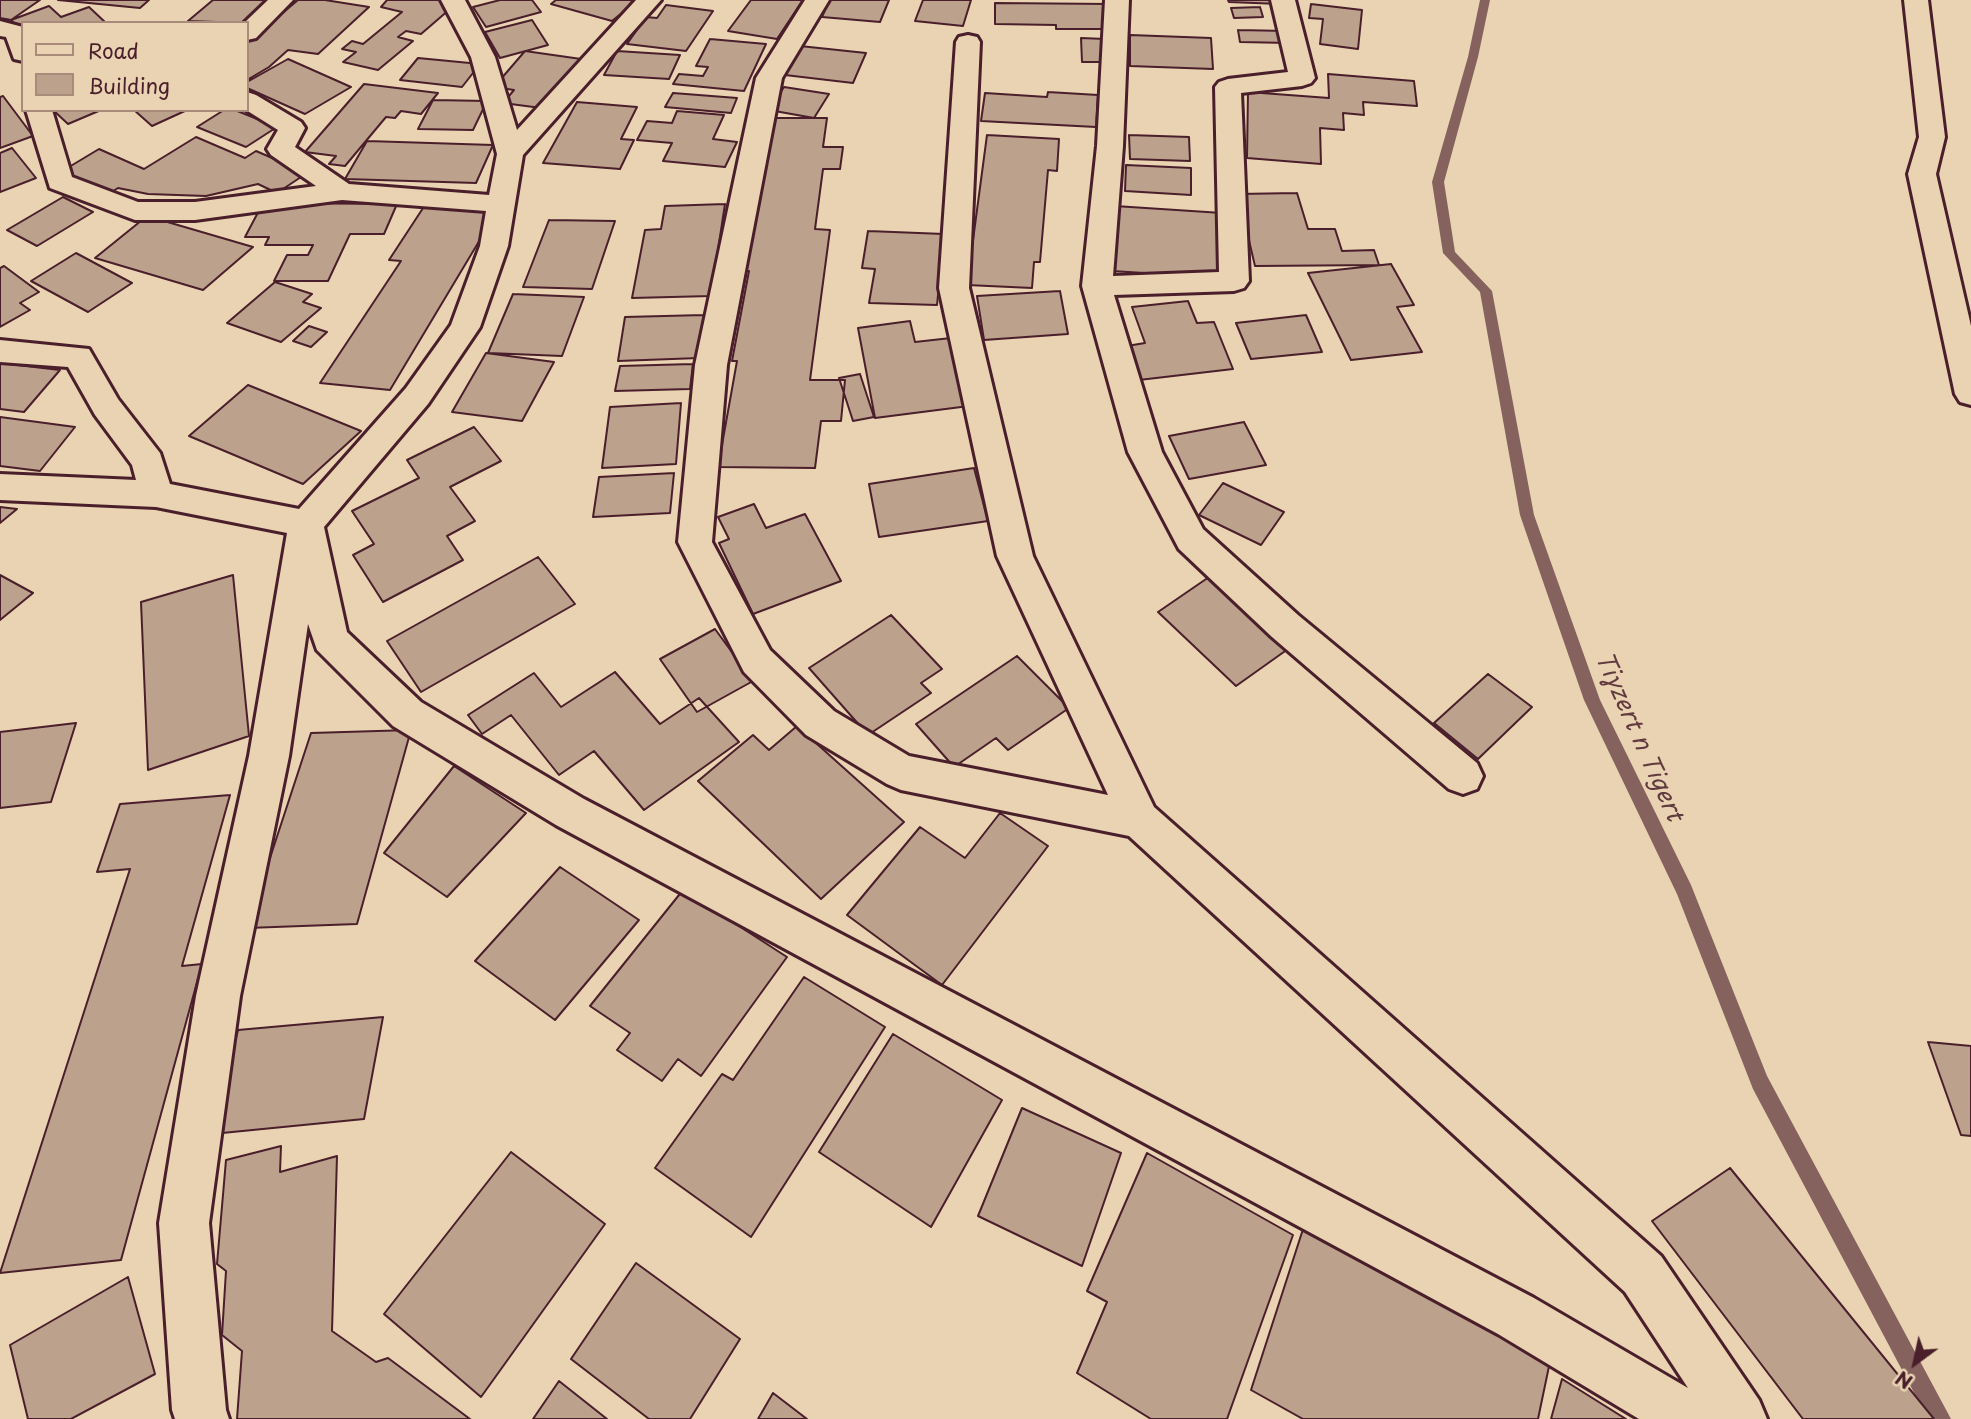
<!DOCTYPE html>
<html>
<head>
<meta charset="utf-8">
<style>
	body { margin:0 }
	#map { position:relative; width:1971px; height:1419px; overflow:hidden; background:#e9d3b2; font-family:"Playpen Sans",sans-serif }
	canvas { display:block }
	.legend { position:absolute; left:21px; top:21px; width:228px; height:91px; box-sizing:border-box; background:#e9d3b2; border:2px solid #a98b7c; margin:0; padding:9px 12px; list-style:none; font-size:21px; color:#4a1f2b }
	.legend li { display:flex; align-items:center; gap:14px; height:35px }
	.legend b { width:35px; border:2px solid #a98b7c }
	.north { position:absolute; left:1880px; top:1328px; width:70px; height:70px; -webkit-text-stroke:5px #e9d3b2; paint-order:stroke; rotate:213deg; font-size:19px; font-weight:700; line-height:28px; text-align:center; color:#4a1f2b }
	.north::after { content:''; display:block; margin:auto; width:24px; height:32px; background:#4a1f2b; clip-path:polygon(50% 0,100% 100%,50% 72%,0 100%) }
</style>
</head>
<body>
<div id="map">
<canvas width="1971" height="1419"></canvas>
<ul class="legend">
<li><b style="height:9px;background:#e9d3b2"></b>Road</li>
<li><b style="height:19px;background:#bca18d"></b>Building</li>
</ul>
<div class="north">N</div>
</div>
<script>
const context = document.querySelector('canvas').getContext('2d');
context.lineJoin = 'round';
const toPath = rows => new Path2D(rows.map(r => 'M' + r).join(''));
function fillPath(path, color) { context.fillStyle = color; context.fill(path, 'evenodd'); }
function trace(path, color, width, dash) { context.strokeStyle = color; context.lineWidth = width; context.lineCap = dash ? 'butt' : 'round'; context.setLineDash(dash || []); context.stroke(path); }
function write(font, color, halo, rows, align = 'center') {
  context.font = font + ' "Playpen Sans",sans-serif'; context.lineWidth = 5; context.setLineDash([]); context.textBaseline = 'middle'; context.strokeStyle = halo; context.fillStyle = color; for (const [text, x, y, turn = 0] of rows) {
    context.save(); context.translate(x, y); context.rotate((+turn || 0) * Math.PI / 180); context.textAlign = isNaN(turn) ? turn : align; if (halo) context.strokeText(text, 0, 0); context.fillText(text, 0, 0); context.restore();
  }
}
fillPath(toPath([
	[1480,0,1490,0,1478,57,1444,182,1455,252,1492,291,1534,515,1600,700,1691,885,1767,1076,1951,1419,1928,1419,1753,1089,1677,894,1584,700,1520,515,1480,292,1443,253,1432,182,1468,57,1480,0]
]), '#85625d');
const building = toPath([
	[0,0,40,0,11,20,0,18,0,0],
	[58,0,149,0,140,8,58,0],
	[213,0,271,0,245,23,188,21,213,0],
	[298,0,325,0,369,7,318,54,288,50,269,67,247,80,247,43,298,0],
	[387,0,444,0,450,9,421,34,406,31,398,37,413,41,378,70,343,62,356,52,342,49,352,41,363,44,402,12,381,7,387,0],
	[500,0,532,0,541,12,486,27,473,7,500,0],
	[556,0,638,0,612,21,551,4,556,0],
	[751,0,803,0,777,39,728,31,751,0],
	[829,0,889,0,880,22,822,17,829,0],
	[923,0,971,0,963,26,915,21,923,0],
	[1228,0,1280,0,1280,4,1229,2,1228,0],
	[995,3,1110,4,1113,29,1056,29,1056,25,995,24,995,3],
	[1311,4,1362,10,1358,49,1320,44,1323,19,1309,18,1311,4],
	[666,5,713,11,686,51,627,44,646,17,657,18,666,5],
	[49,6,61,17,89,7,106,23,23,23,23,32,11,20,49,6],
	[1260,7,1263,17,1234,18,1231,8,1260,7],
	[532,20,548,45,500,58,485,32,532,20],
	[1238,30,1287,31,1289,43,1240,42,1238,30],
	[1130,35,1211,38,1213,69,1130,66,1130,35],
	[1081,38,1105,39,1107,62,1082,62,1081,38],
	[710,39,766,44,744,91,673,84,679,74,703,76,708,67,696,66,710,39],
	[800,46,866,53,853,83,785,75,800,46],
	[525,51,581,59,541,108,503,103,514,90,494,87,525,51],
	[617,51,680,55,669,79,604,75,617,51],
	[418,58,480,64,462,87,400,80,418,58],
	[288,59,351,87,305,114,247,88,247,82,288,59],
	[1328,74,1414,81,1417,106,1363,102,1364,115,1343,113,1344,130,1320,128,1321,164,1247,158,1248,92,1329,98,1328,74],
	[364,84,438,93,421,114,401,111,395,118,386,117,345,166,329,164,336,156,305,152,364,84],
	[784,87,829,94,814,118,769,110,784,87],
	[1048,92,1098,95,1096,127,981,121,985,93,1047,97,1048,92],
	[673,93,737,98,731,113,665,107,673,93],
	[3,96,33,136,0,148,0,97,3,96],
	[433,100,487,101,473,130,418,129,433,100],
	[577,102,637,107,621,139,634,140,620,169,543,163,577,102],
	[53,110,101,110,68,124,53,110],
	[134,110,187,110,152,126,134,110],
	[224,110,235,110,277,127,246,147,197,127,224,110],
	[677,111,724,115,713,139,737,142,725,167,663,161,672,143,637,140,647,121,672,123,677,111],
	[771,118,827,118,823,147,843,147,840,169,823,169,815,229,830,230,810,380,845,380,841,421,821,421,815,468,718,467,737,361,732,361,749,271,742,271,771,118],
	[987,135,1059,139,1057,171,1048,170,1040,262,1034,262,1032,288,967,285,987,135],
	[1129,135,1189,137,1190,161,1130,159,1129,135],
	[196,137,245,158,256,151,307,173,277,193,258,184,206,196,148,194,118,188,107,195,59,173,99,149,144,169,196,137],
	[367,141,493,145,476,183,345,179,367,141],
	[12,148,36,178,0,192,0,153,12,148],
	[1126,165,1191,168,1191,195,1125,191,1126,165],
	[1297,193,1308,229,1335,229,1342,251,1374,250,1379,265,1255,266,1238,194,1297,193],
	[63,197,93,212,37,246,7,230,63,197],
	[427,202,499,208,390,390,320,383,401,261,389,260,427,202],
	[263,203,397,204,384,234,350,234,328,281,274,281,287,255,308,255,313,245,265,245,269,237,245,237,263,203],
	[725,204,711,296,632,298,645,230,661,229,665,206,725,204],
	[1115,206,1222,213,1224,278,1112,271,1115,206],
	[147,216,253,247,203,290,95,258,147,216],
	[549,220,615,221,592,289,523,287,549,220],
	[868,231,944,234,937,305,869,303,875,269,862,268,868,231],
	[76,253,132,283,88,312,31,281,76,253],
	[1391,264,1414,305,1397,307,1422,352,1351,360,1308,273,1391,264],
	[4,266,39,292,20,303,30,310,0,327,0,268,4,266],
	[275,282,312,294,303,302,321,308,281,342,227,323,275,282],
	[1060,291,1068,334,984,340,977,296,1060,291],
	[513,294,584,297,562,356,488,353,513,294],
	[1188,301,1197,323,1214,322,1233,369,1139,380,1127,346,1145,343,1132,307,1188,301],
	[704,315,699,358,618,361,625,317,704,315],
	[1306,315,1322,352,1251,359,1236,323,1306,315],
	[910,321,915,342,951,338,969,406,875,418,858,328,910,321],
	[309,326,327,332,311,347,293,341,309,326],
	[486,353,554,362,522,421,452,412,486,353],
	[0,363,60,370,24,412,0,409,0,363],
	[693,364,690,389,615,391,620,366,693,364],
	[860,374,874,417,853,421,839,378,860,374],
	[248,385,361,431,303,484,189,436,248,385],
	[681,403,676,464,602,468,610,407,681,403],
	[0,417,75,427,40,471,0,466,0,417],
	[1244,422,1266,465,1189,479,1169,436,1244,422],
	[474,427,501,461,450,487,475,521,447,536,463,560,383,602,353,555,374,544,352,511,419,478,407,460,474,427],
	[974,468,988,521,879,537,869,484,974,468],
	[674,473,670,513,593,517,599,477,674,473],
	[1223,483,1284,512,1261,545,1199,515,1223,483],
	[754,504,766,528,805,514,841,581,753,614,719,543,729,539,718,517,754,504],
	[0,507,17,509,0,523,0,507],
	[538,557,575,604,421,692,387,641,538,557],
	[0,575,33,593,0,620,0,575],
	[233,575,249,736,148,770,141,602,233,575],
	[1209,577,1288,649,1236,686,1158,612,1209,577],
	[891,615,942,669,921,683,931,693,868,735,809,668,891,615],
	[715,629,753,681,697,712,660,659,715,629],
	[1017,656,1069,708,1008,750,996,738,954,767,916,724,1017,656],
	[615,672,660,724,699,698,739,742,644,810,594,751,559,775,511,715,482,734,468,715,534,673,561,707,615,672],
	[1488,674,1532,707,1478,759,1434,723,1488,674],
	[76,723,51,802,0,808,0,732,76,723],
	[797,726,904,822,821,899,698,781,753,735,769,750,797,726],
	[411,730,357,924,247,928,311,733,411,730],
	[454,766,526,813,447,897,384,853,454,766],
	[230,795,182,966,202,964,121,1260,0,1273,130,869,97,872,120,804,230,795],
	[1000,813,1048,846,942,985,847,915,920,827,965,858,1000,813],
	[560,867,639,920,555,1020,475,961,560,867],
	[683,890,787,957,701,1076,678,1059,662,1081,617,1050,630,1033,590,1006,683,890],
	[804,977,885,1027,751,1237,655,1168,722,1074,733,1080,804,977],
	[383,1017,364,1119,212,1134,238,1030,383,1017],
	[893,1034,1002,1100,931,1227,819,1152,893,1034],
	[1928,1042,1971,1046,1971,1136,1961,1135,1928,1042],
	[1022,1108,1121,1153,1082,1266,978,1216,1022,1108],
	[281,1146,280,1172,337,1156,332,1331,376,1362,388,1358,470,1419,237,1419,242,1351,222,1335,226,1271,217,1264,226,1160,281,1146],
	[511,1152,605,1224,481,1397,384,1314,511,1152],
	[1147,1153,1293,1235,1227,1419,1151,1419,1077,1373,1107,1302,1087,1291,1147,1153],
	[1730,1168,1934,1419,1803,1419,1652,1221,1730,1168],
	[1305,1223,1552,1352,1538,1419,1303,1419,1251,1390,1305,1223],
	[636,1263,740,1339,690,1419,649,1419,571,1359,636,1263],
	[128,1277,155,1374,71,1419,28,1419,10,1345,128,1277],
	[1562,1379,1626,1419,1551,1419,1562,1379],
	[559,1381,607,1419,533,1419,559,1381],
	[773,1393,807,1419,758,1419,773,1393]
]);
fillPath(building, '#bca18d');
trace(building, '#4a1f2b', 2);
const minor = toPath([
	[268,0,293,0,256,38,247,40,247,23,244,23,268,0],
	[441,0,465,0,495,57,517,130,636,0,661,0,523,155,508,246,480,327,428,404,324,527,347,632,421,702,584,799,1534,1298,1688,1388,1625,1292,1129,836,901,790,887,784,806,735,744,672,678,542,695,365,756,78,805,0,829,0,782,78,727,365,712,542,770,650,834,711,909,756,1108,795,997,556,939,288,956,42,959,37,968,35,977,37,980,42,969,288,1033,556,1154,807,1661,1256,1759,1400,1767,1419,1639,1419,1498,1334,556,825,393,726,317,650,308,624,289,756,240,996,209,1223,226,1410,229,1419,175,1419,172,1410,159,1223,196,996,249,756,287,533,156,507,0,500,0,474,136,480,132,465,95,415,68,367,0,362,0,340,89,349,118,399,160,453,170,484,299,509,406,388,451,325,480,246,486,211,342,200,195,220,135,220,50,188,26,110,52,110,72,177,138,202,195,202,316,186,271,155,267,149,278,130,246,110,247,92,256,95,301,122,305,128,295,147,349,184,489,195,497,154,471,57,441,0],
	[1105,0,1129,0,1123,146,1113,276,1219,272,1215,87,1219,82,1228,79,1288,72,1271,0,1295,0,1315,78,1311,83,1302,86,1241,93,1249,281,1244,288,1234,291,1114,295,1162,452,1203,529,1298,615,1477,763,1483,776,1477,789,1463,794,1449,789,1272,637,1179,549,1128,452,1082,286,1097,146,1105,0],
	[1904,0,1928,0,1945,137,1936,174,1971,326,1971,405,1960,402,1955,394,1908,174,1919,137,1904,0],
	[0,21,23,27,23,61,14,59,6,37,0,36,0,21]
]);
trace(minor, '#4a1f2b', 6);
fillPath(minor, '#e9d3b2');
write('italic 24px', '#623b40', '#e9d3b2', [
	["Tiɣzert n Tigert",1638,737,66]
]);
</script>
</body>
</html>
